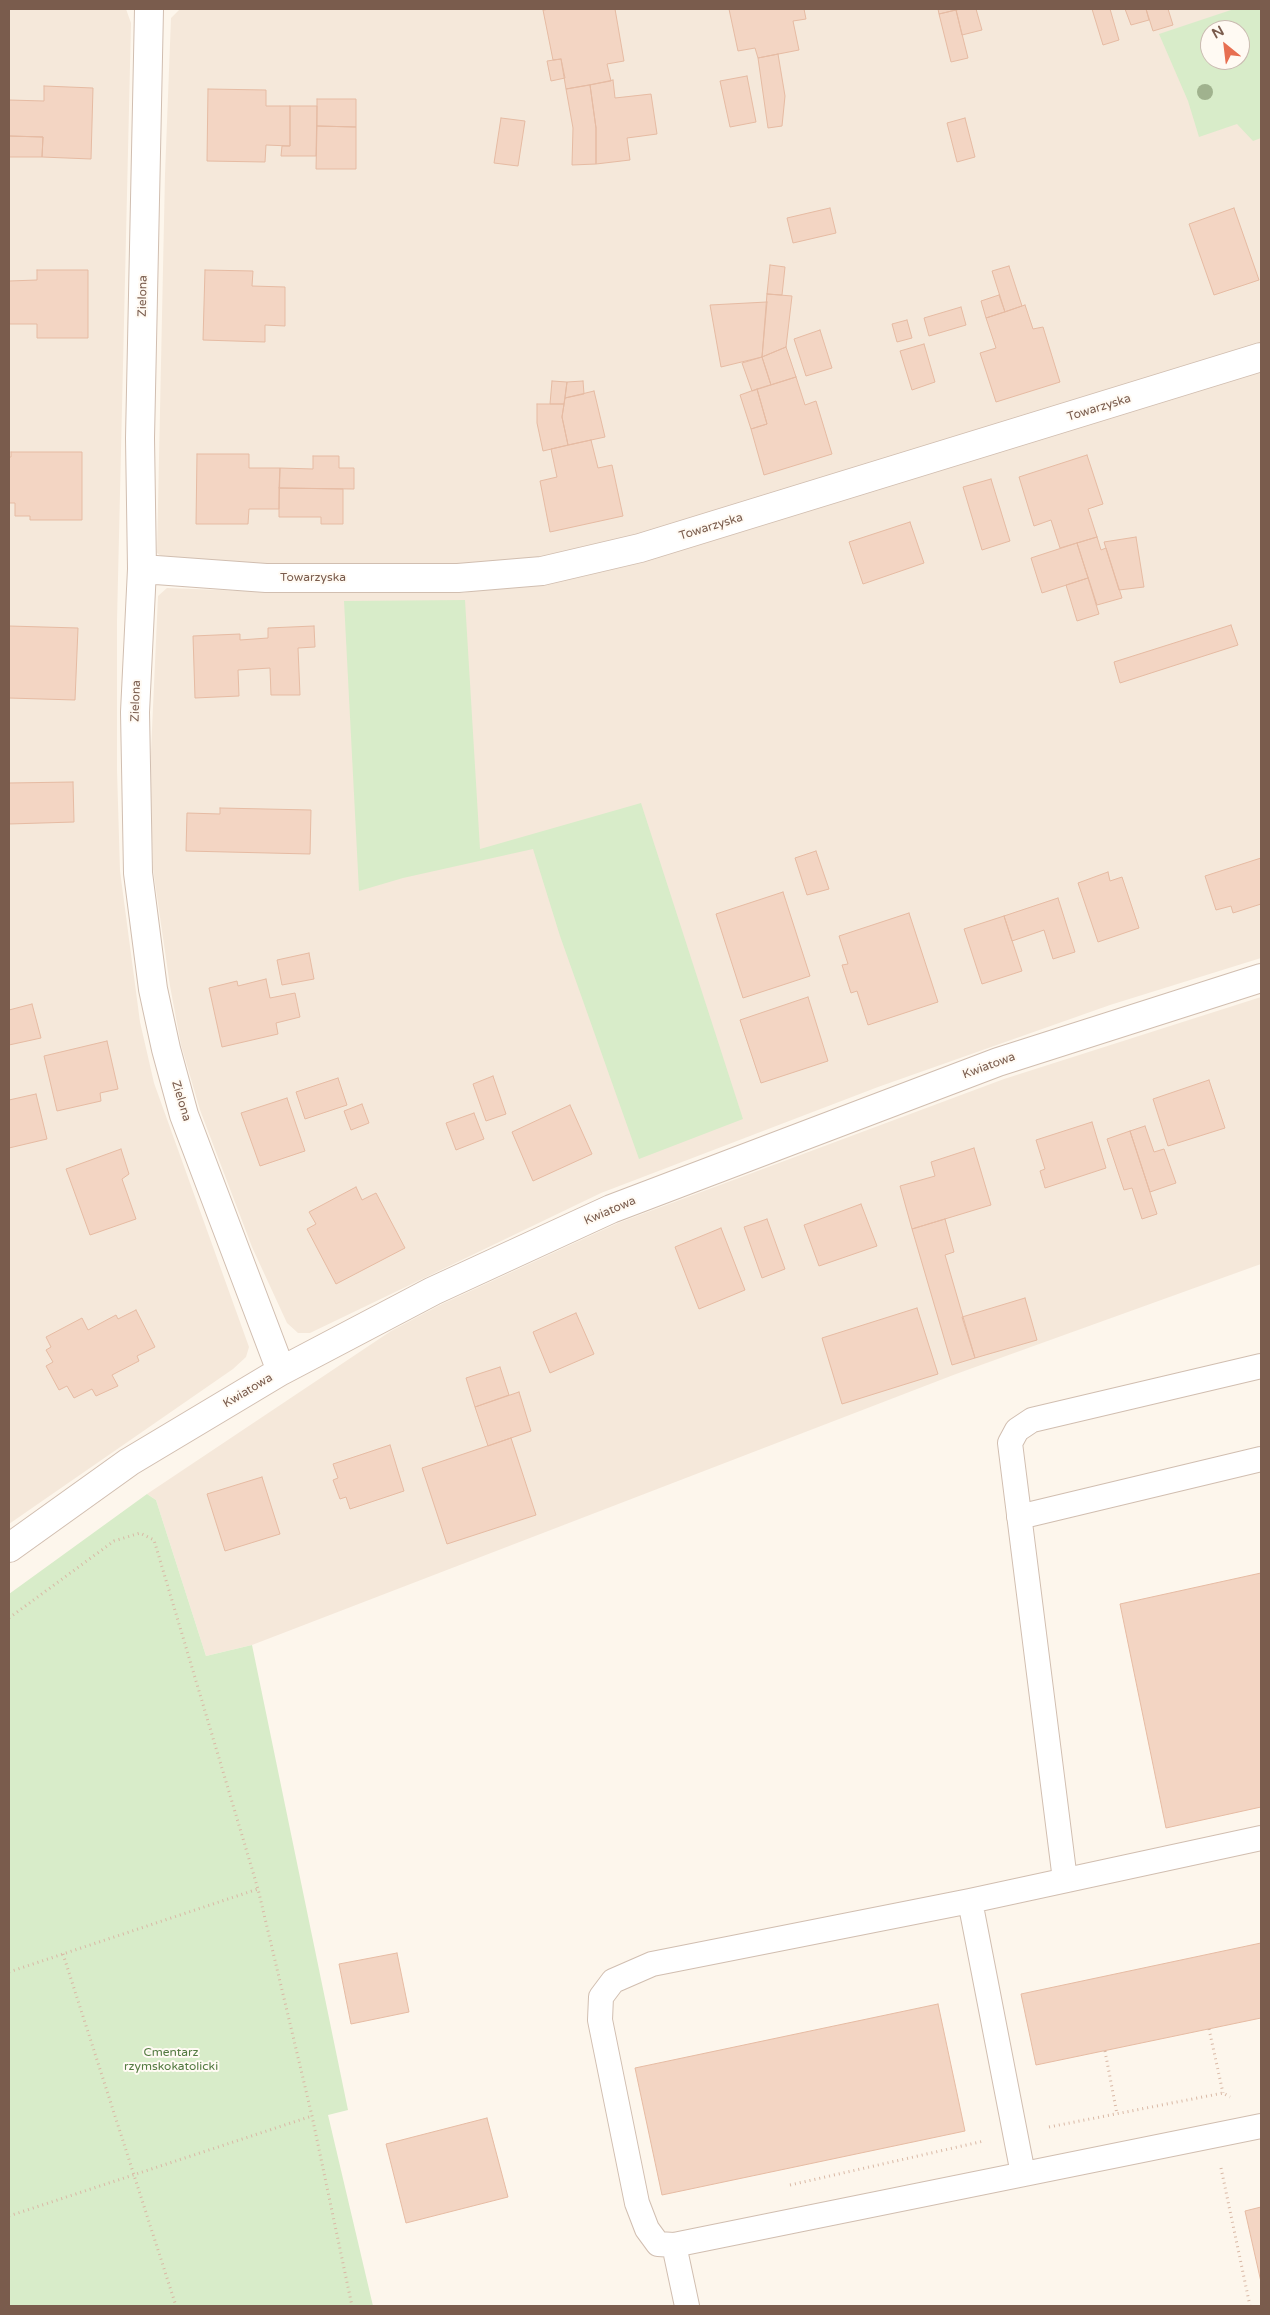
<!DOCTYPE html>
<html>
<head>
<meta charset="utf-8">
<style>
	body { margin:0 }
	#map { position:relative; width:1270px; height:2315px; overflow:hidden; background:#fdf6ec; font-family:"Varela Round",sans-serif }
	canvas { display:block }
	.frame { position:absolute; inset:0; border:10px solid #7a5c4d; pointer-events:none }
	.north { position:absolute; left:1200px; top:20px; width:50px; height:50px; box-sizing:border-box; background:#fffaf3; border:1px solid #cabbb1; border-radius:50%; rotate:331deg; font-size:14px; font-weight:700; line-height:20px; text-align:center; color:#7a5c4d }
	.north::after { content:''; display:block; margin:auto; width:18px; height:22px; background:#e76f51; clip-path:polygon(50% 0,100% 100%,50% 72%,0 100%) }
</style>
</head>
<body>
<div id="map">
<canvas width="1270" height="2315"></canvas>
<div class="frame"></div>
<div class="north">N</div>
</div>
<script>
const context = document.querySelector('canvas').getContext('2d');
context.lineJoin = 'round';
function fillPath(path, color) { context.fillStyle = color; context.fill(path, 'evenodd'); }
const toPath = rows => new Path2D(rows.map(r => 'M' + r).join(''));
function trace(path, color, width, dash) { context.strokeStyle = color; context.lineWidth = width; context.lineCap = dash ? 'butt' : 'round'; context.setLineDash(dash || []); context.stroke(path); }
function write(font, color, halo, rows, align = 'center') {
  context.font = font + ' "Varela Round",sans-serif'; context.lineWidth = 4; context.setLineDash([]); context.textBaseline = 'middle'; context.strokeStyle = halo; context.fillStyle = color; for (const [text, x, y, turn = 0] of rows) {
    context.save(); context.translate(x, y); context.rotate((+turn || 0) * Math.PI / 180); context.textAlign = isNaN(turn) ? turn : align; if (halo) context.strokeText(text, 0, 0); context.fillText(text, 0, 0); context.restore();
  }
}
fillPath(toPath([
	[126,9,131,23,117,621,117,770,120,871,140,1022,154,1083,249,1347,246,1357,233,1369,9,1524,9,10],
	[180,9,1261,9,1261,346,636,536,528,560,464,565,331,565,167,561,157,553,165,174,171,18],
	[1210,30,1240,30,1240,60,1210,60],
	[1261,366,1261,958,1110,1005,878,1087,601,1193,310,1333,298,1333,287,1323,252,1247,200,1110,181,1045,170,986,153,869,150,774,158,596,167,588,273,592,462,593,564,576],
	[1261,997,1261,1264,956,1374,252,1645,206,1656,156,1500,147,1494,391,1331,440,1305,618,1223,1004,1079]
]), '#f5e8da');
fillPath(toPath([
	[1234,9,1261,9,1261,138,1253,141,1237,124,1199,137,1188,101,1159,34],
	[1210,30,1240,30,1240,60,1210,60],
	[465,600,480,849,641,803,743,1119,639,1159,560,936,533,849,403,878,359,891,344,601],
	[147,1494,156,1500,206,1656,252,1645,348,2110,328,2115,373,2306,9,2306,9,1594]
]), '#d8ecc9');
const building = toPath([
	[550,9,615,9,624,61,607,64,611,81,566,89,561,59,553,60,543,10,550,9],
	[729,9,804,9,806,19,793,21,799,50,758,58,755,48,738,51,729,9],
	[938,9,960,9,939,14,938,9],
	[960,9,976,9,982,30,962,35,956,10,960,9],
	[1092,9,1110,9,1119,40,1103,45,1092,9],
	[1125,9,1146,9,1149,20,1131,25,1125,9],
	[1146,9,1168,9,1173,25,1153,31,1146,9],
	[956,10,968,58,951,62,939,14,956,10],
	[778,54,785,96,782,126,768,128,758,58,778,54],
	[561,59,565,78,551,81,547,61,561,59],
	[747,76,756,122,730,127,720,81,747,76],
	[613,80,615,98,651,94,657,134,627,138,630,160,596,164,596,128,590,85,613,80],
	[590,85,596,128,596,164,572,165,573,128,566,89,590,85],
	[44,86,93,88,91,159,42,157,43,137,9,136,9,100,44,101,44,86],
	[208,89,266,90,266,106,290,106,290,146,266,145,265,162,207,161,208,89],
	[317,99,356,99,356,127,317,126,317,99],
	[290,106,317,106,316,156,281,156,282,146,290,146,290,106],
	[501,118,525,121,518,166,494,163,501,118],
	[965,118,975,157,957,162,947,123,965,118],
	[317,126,356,127,356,169,316,169,317,126],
	[9,136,43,137,42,157,9,157,9,136],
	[830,208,836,233,793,243,787,218,830,208],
	[1234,208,1259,280,1214,295,1189,224,1234,208],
	[770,265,785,267,782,295,767,294,770,265],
	[1009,266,1022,306,1005,312,992,271,1009,266],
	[37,270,88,270,88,338,37,338,37,324,9,324,9,281,37,280,37,270],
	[205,270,253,271,252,286,285,287,285,326,265,325,265,342,203,340,205,270],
	[767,294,792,296,786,347,762,357,767,294],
	[999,295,1005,312,986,318,981,301,999,295],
	[767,302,762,357,721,367,710,305,767,302],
	[1025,305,1033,329,1043,327,1060,382,996,402,980,353,996,348,986,318,1025,305],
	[961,307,966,325,929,336,924,318,961,307],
	[907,320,912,338,897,342,892,324,907,320],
	[820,330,832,368,806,376,794,339,820,330],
	[924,344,935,382,912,390,900,351,924,344],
	[786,347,796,377,771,385,762,357,786,347],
	[762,357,771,385,752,391,742,363,762,357],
	[796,377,805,405,816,401,832,454,764,475,751,429,767,424,757,389,796,377],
	[552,381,567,382,564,404,550,404,552,381],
	[583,381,584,394,565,398,567,382,583,381],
	[757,389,767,424,751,429,740,395,757,389],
	[594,391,605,437,568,445,562,417,565,398,594,391],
	[537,404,564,404,562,417,568,445,543,451,537,423,537,404],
	[591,440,598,468,612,465,623,516,550,532,540,481,557,477,551,449,591,440],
	[11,452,82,452,82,520,30,520,30,516,15,516,15,503,9,503,9,457,11,457,11,452],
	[197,454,249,454,249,468,280,468,279,509,249,509,248,524,196,524,197,454],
	[1087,455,1103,504,1088,509,1097,537,1060,548,1051,520,1034,526,1019,477,1087,455],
	[313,456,339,456,339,468,354,468,354,489,279,488,280,468,313,469,313,456],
	[991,479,1010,541,982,550,963,487,991,479],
	[279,488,343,489,343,524,321,524,321,517,279,517,279,488],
	[910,522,924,563,863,584,849,542,910,522],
	[1097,537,1101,550,1106,548,1122,598,1097,605,1077,543,1097,537],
	[1136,537,1144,587,1119,590,1104,542,1136,537],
	[1077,543,1088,578,1042,593,1031,558,1077,543],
	[1088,578,1099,614,1077,621,1066,585,1088,578],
	[1231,625,1238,645,1120,683,1114,662,1231,625],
	[9,626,78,628,75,700,9,698,9,626],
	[314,626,315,647,298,648,300,695,271,695,270,668,238,670,239,696,195,698,193,636,240,634,240,640,268,638,268,628,314,626],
	[73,782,74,822,9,824,9,783,73,782],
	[220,808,311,810,310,854,186,851,187,813,220,814,220,808],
	[816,851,829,889,807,895,795,858,816,851],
	[1261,858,1261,904,1233,913,1231,906,1216,910,1205,876,1261,858],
	[1108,872,1110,881,1122,877,1139,928,1098,942,1078,883,1108,872],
	[783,892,810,976,743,998,716,914,783,892],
	[1058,898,1075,952,1053,959,1044,930,1012,941,1004,916,1058,898],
	[909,913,938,1002,868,1025,857,991,851,993,842,965,848,964,839,936,909,913],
	[1004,916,1022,971,982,984,964,929,1004,916],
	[309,953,314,979,282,985,277,960,309,953],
	[266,979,270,998,295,993,300,1017,276,1023,278,1034,222,1047,209,988,237,981,238,986,266,979],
	[808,997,828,1061,761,1083,740,1020,808,997],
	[32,1004,41,1038,9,1045,9,1010,32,1004],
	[107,1041,118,1089,100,1093,101,1101,57,1111,44,1056,107,1041],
	[493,1076,506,1114,486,1121,473,1084,493,1076],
	[338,1078,347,1105,305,1119,296,1092,338,1078],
	[1209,1080,1225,1128,1168,1146,1153,1099,1209,1080],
	[36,1094,47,1139,9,1148,9,1100,36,1094],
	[287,1098,305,1151,260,1166,241,1113,287,1098],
	[362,1104,369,1123,351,1130,344,1111,362,1104],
	[570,1105,592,1154,533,1181,512,1132,570,1105],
	[474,1113,484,1139,456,1150,446,1123,474,1113],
	[1092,1122,1106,1168,1045,1188,1040,1171,1045,1169,1036,1140,1092,1122],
	[1145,1126,1154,1152,1164,1149,1176,1183,1150,1192,1130,1131,1145,1126],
	[1130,1131,1157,1214,1142,1219,1132,1188,1124,1190,1107,1139,1130,1131],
	[974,1148,991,1205,912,1229,900,1186,935,1176,931,1162,974,1148],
	[121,1149,129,1174,122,1179,136,1219,90,1235,66,1169,121,1149],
	[356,1187,362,1200,376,1193,405,1248,336,1284,307,1229,316,1224,309,1212,356,1187],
	[861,1204,877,1246,819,1266,804,1225,861,1204],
	[767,1219,785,1269,762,1278,744,1227,767,1219],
	[945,1219,954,1252,945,1255,975,1358,952,1365,912,1229,945,1219],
	[721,1228,745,1290,699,1309,675,1247,721,1228],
	[1025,1298,1037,1340,975,1358,962,1317,1025,1298],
	[917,1308,938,1374,842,1404,822,1338,917,1308],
	[136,1310,155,1347,137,1356,139,1361,112,1375,118,1386,96,1396,92,1389,74,1398,67,1386,59,1390,46,1366,53,1362,46,1350,51,1347,46,1337,82,1318,88,1330,116,1315,118,1319,136,1310],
	[576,1313,594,1354,550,1373,533,1332,576,1313],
	[500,1367,509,1395,475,1407,466,1378,500,1367],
	[519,1392,531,1431,488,1446,475,1407,519,1392],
	[511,1438,536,1515,447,1544,422,1468,511,1438],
	[390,1445,404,1491,350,1509,346,1497,340,1499,333,1480,338,1478,333,1464,390,1445],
	[262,1477,280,1534,225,1551,207,1494,262,1477],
	[1261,1573,1261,1807,1166,1828,1120,1604,1261,1573],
	[1261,1943,1261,2018,1036,2065,1021,1994,1261,1943],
	[397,1953,409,2012,351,2024,339,1964,397,1953],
	[938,2004,965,2131,662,2195,635,2068,938,2004],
	[487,2118,508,2197,406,2223,386,2144,487,2118],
	[1261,2207,1261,2282,1245,2211,1261,2207]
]);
fillPath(building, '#f3d5c3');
trace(building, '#e6bba3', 1);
const service = toPath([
	[1019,1517,1261,1459],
	[1261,1838,970,1901,652,1964,613,1981,601,1997,600,2020,637,2203,647,2229,658,2244,674,2245,1261,2126],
	[1065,1880,1010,1443,1017,1430,1032,1420,1261,1366],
	[970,1901,1023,2174],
	[674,2245,687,2306]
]);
const minor = toPath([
	[149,9,140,438,142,569,135,712,138,873,153,989,166,1049,184,1115,281,1371],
	[142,569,266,578,458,578,542,571,640,548,1261,357],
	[9,1548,129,1462,281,1371,433,1291,611,1209,998,1062,1261,978]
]);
trace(service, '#d1beb0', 26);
trace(minor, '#d1beb0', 30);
trace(toPath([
	[9,1618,114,1541,140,1533,154,1540,258,1889,312,2116,352,2306],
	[63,1954,176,2306],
	[9,1972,258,1889],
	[1209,2029,1223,2093],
	[1105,2051,1117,2114],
	[1049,2127,1223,2093,1230,2097],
	[1221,2168,1250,2306],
	[790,2185,984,2141],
	[9,2216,312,2116]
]), '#d9b8a5', 3, [1, 4]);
trace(service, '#fff', 24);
trace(minor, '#fff', 28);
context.fillStyle = '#a0b28e';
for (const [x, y] of [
	[1205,92]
]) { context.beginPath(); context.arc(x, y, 8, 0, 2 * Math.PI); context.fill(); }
write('12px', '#7a5c4d', '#fffaf3', [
	["Zielona",143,296,-89],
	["Towarzyska",1099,408,-17],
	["Towarzyska",711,527,-17],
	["Towarzyska",313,578],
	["Zielona",136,701,-88],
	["Kwiatowa",989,1066,-20],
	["Zielona",181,1101,73],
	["Kwiatowa",610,1211,-23],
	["Kwiatowa",248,1391,-31]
]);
write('12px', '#537a41', '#fffaf3', [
	["Cmentarz",171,2053],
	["rzymskokatolicki",171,2067]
]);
</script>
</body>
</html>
